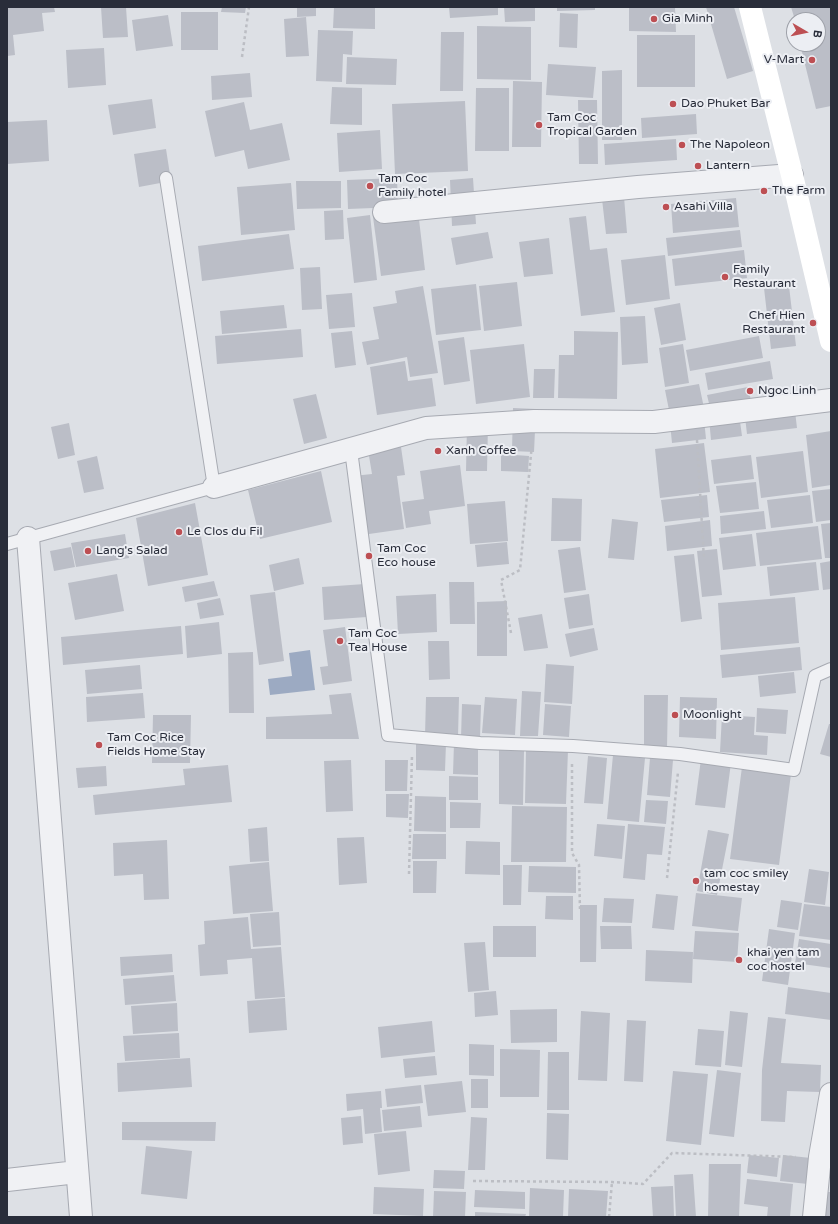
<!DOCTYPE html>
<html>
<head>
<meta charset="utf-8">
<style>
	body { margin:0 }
	#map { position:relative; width:838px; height:1224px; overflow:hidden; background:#dde0e5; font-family:"Varela Round",sans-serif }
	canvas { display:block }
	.frame { position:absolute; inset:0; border:8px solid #292d3a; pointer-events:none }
	.north { position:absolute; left:786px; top:12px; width:40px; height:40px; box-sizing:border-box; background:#eceef3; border:1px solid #9ea1a9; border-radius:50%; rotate:99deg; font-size:11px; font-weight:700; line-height:16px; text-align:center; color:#292d3a }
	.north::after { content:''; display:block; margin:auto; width:14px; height:18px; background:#bd4f53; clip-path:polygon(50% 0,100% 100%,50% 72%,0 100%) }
</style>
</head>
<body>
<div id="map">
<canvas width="838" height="1224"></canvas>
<div class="frame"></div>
<div class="north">B</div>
</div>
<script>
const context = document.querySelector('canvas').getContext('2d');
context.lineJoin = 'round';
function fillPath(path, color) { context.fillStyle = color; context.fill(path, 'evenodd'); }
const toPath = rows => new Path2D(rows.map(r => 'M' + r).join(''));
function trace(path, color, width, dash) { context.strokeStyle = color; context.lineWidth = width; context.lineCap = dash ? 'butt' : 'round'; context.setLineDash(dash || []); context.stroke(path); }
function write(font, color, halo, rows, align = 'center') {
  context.font = font + ' "Varela Round",sans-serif'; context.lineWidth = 4; context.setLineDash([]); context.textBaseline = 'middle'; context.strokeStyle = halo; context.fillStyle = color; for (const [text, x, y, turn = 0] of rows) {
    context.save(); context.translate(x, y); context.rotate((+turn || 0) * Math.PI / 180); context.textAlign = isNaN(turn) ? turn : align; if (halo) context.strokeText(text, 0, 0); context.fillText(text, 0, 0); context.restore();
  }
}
fillPath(toPath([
	[310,650,315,690,270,695,268,679,292,676,289,653]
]), '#9caac2');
fillPath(toPath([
	[7,7,54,7,55,12,42,13,44,31,13,35,15,55,7,56],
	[101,7,126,7,128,37,103,38],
	[222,7,246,7,245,13,221,12],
	[297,7,316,7,316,16,297,17],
	[334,7,375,7,375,29,333,28],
	[449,7,498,7,498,15,450,18],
	[504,7,535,7,535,21,505,22],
	[557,7,595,7,595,10,557,11],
	[629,7,675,7,676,32,629,31],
	[706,7,734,7,753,71,727,79],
	[791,7,831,7,831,106,816,109,800,44,818,44,818,20,795,20],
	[181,12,218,12,218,50,181,50],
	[560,13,578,14,577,48,559,47],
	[168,15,173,46,136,51,132,20],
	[306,17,309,56,286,57,284,19],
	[477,26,531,27,531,80,477,79],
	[318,30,353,31,352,55,343,54,342,82,316,81],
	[441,32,464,32,463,91,440,91],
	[637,35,695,35,695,87,637,87],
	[104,48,106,85,68,88,66,50],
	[347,57,397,59,396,85,346,84],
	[548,64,596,67,593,98,546,95],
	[622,70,622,140,602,140,602,71],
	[250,73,252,97,212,100,211,76],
	[513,81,542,82,541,147,512,147],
	[332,87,362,88,362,125,330,124],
	[476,88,509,88,509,151,475,151],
	[152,99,156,128,113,135,108,105],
	[578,100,597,100,598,164,579,164],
	[465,101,468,171,395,174,392,104],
	[244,102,250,130,282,123,290,160,248,169,244,150,215,157,205,111],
	[696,114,697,134,642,138,641,118],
	[47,120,49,161,7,164,7,122],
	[380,130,382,169,339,172,337,133],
	[676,139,677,160,605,165,604,144],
	[166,149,171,181,139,187,134,154],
	[397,178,398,207,348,209,347,180],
	[473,178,476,224,452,226,450,180],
	[296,181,341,181,341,208,297,209],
	[291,183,295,230,241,235,237,187],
	[624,197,627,233,606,234,602,199],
	[736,198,739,227,673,233,671,204],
	[343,210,344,239,325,240,324,211],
	[418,211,425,270,381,276,373,217],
	[370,215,377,280,354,283,347,218],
	[586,216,590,250,607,248,615,312,581,316,569,218],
	[740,230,742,247,668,256,666,238],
	[488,232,493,258,456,265,451,238],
	[289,234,294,269,202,281,198,246],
	[549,238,553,274,524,277,519,242],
	[744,250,747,278,675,286,672,259],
	[665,255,670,299,626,305,621,260],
	[320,267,322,309,302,310,300,268],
	[517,282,522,326,484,331,479,286],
	[476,284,481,330,436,335,431,289],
	[423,286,438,373,410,377,407,357,367,365,362,342,379,339,373,307,397,303,395,291],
	[789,286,796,346,771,349,764,288],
	[352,293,355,327,329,329,326,295],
	[680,303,686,340,661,345,654,308],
	[284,305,287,328,222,334,220,311],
	[645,316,648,363,622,365,620,317],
	[301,329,303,357,217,364,215,336],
	[352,331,356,365,335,368,331,333],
	[574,331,618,332,617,399,558,398,559,355,574,355],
	[759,336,763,358,690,371,686,350],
	[464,337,470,381,444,385,438,341],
	[524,344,530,397,476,404,470,350],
	[683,344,689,383,665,387,659,348],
	[405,361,408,381,432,378,436,406,377,415,370,367],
	[770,361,773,379,708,390,705,373],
	[534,369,555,369,554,398,533,398],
	[699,384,704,408,670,415,665,390],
	[748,387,752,405,711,412,707,395],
	[316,394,327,438,304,444,293,399],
	[513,408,536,409,534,452,512,451],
	[795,411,797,428,747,434,745,417],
	[739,414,742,436,711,440,709,418],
	[704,419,706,439,672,443,670,423],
	[69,423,75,455,58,459,51,427],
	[467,424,488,424,487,471,466,471],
	[831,431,831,485,812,488,806,435],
	[399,433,405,475,397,476,404,529,362,535,353,476,372,474,366,438],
	[704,443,710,492,660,498,655,449],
	[803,451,808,492,761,498,756,457],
	[501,454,529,456,528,472,501,471],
	[751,455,754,479,714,484,711,460],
	[97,456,104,489,84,493,77,461],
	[460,465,465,506,429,511,431,524,406,528,402,502,424,499,420,471],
	[321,471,332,522,260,539,248,490],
	[756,482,759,509,720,513,716,486],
	[831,489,831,520,816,522,812,491],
	[707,495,709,517,664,522,661,500],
	[810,495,813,523,771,528,767,500],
	[552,498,582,499,581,541,551,541],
	[505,501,508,541,470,544,467,504],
	[195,503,208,575,148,586,136,518],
	[764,511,766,529,721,534,720,516],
	[612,519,638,522,634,560,608,558],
	[710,520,712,546,667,551,665,526],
	[831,523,831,558,825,558,821,524],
	[818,526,822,559,760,566,756,533],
	[125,534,129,558,76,567,71,543],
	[752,534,756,566,723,570,719,538],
	[507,542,509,564,477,567,475,545],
	[71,547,75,567,54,571,50,551],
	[580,547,586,590,564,593,558,550],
	[717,549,722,595,702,597,697,551],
	[694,554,702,619,681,622,674,556],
	[299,558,304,584,274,591,269,565],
	[831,561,831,589,823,590,820,563],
	[816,562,819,590,770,596,767,567],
	[117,574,124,611,75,620,68,583],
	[214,581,218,596,185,602,182,587],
	[449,582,474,582,475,624,450,624],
	[365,584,367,617,324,620,322,587],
	[275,592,284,661,259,665,250,595],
	[436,594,437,632,398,634,396,596],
	[589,594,593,625,569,629,564,598],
	[795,597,799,643,721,650,718,603],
	[220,598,224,615,200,619,197,603],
	[507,601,507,656,477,656,477,602],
	[542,614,548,648,524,651,518,618],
	[219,622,222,654,187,658,185,626],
	[181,626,183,654,63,665,61,637],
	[345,627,352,681,323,685,320,667,328,666,323,630],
	[594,628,598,650,570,657,565,634],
	[428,641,449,641,450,679,429,680],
	[800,647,802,670,722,678,720,655],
	[253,652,254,713,229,713,228,653],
	[546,664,574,666,572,704,544,702],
	[140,665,142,689,87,694,85,670],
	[794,672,796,693,760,697,758,676],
	[522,691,541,692,538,736,520,736],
	[143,693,145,718,87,722,86,697],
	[351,693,359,739,266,739,266,717,332,714,329,695],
	[644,695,668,695,667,748,644,748],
	[426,697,459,697,458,737,425,736],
	[485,697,517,699,515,735,482,733],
	[680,697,717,698,716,739,679,737],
	[462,704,481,705,480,738,461,738],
	[545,704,571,706,569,737,543,735],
	[757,708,788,710,786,734,756,732],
	[153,715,191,715,190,763,152,763],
	[722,715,755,717,754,735,768,736,767,755,720,752],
	[829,724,831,724,831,757,820,754],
	[416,742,446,743,445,771,416,770],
	[454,743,478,744,478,775,453,774],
	[526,749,568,750,566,804,525,803],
	[499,750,524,751,523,805,499,804],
	[613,755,645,758,639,822,607,819],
	[588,756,607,758,603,804,584,803],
	[650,758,673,760,670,797,647,795],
	[701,759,731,763,725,808,695,805],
	[351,760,353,811,326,812,324,761],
	[385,760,408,760,407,791,385,791],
	[228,765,232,802,95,815,93,795,185,785,183,769],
	[106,766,107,786,78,788,76,768],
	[742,767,791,774,779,865,730,859],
	[449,776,478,777,478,800,449,800],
	[386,794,409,794,408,818,386,817],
	[415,796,446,797,446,832,414,831],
	[646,800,668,801,666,824,644,822],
	[450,802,481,803,480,828,450,828],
	[512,806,567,807,566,862,511,862],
	[597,824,625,826,622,859,594,856],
	[628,824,665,827,662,855,647,854,645,880,623,878],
	[267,827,269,861,250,862,248,829],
	[708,830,729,834,717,895,697,891],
	[413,834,446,834,446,859,412,859],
	[364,837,367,883,339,885,337,838],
	[167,840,169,899,144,900,143,874,114,876,113,843],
	[466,841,500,842,500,875,465,874],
	[413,861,437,861,436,893,413,893],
	[269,862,273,911,233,914,229,866],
	[503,865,522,865,521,905,503,905],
	[529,866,576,867,576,893,528,892],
	[809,869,829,872,825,905,804,902],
	[696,893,742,898,738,931,692,926],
	[656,894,678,896,674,930,652,928],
	[546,896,573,896,573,920,545,919],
	[604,898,634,899,632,923,602,922],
	[781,900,802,903,798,930,777,927],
	[804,904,831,907,831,940,799,936],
	[580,905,597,905,596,962,580,962],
	[279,912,281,945,253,947,250,914],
	[248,917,251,949,281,947,285,997,255,999,252,958,227,960,228,974,200,976,198,945,205,944,204,921],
	[493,926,536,926,536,957,493,957],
	[600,926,631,926,632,949,601,949],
	[769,929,795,933,788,985,762,981],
	[695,931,739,933,737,962,693,959],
	[799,939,831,944,831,968,795,963],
	[485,942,489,990,468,992,464,943],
	[646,950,693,952,692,983,645,981],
	[172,954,173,972,121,976,120,957],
	[174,975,176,1001,125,1005,123,979],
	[788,987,831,993,831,1020,785,1014],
	[496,991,498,1015,475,1017,474,993],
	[285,998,287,1030,249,1033,247,1001],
	[177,1003,178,1031,133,1034,131,1006],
	[557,1009,557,1042,511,1043,510,1010],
	[581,1011,610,1013,607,1081,578,1080],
	[730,1011,748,1013,742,1067,725,1065],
	[768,1017,786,1019,781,1063,821,1065,820,1092,787,1091,785,1122,761,1121,762,1070],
	[627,1020,646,1021,643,1082,624,1081],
	[432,1021,435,1052,381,1058,378,1027],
	[698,1029,724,1031,721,1067,695,1065],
	[179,1033,180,1058,125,1061,123,1036],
	[469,1044,494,1045,494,1076,469,1075],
	[500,1049,540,1050,539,1097,500,1097],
	[548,1052,569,1052,569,1110,547,1110],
	[435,1056,437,1075,405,1078,403,1059],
	[190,1058,192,1087,118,1092,117,1063],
	[717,1070,741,1073,734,1137,709,1134],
	[673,1071,708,1074,701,1145,666,1141],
	[471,1079,488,1079,488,1108,471,1108],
	[462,1081,466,1112,428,1116,424,1085],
	[421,1085,423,1103,387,1107,385,1089],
	[381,1091,382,1108,380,1108,382,1132,365,1134,363,1109,347,1111,346,1094],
	[420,1106,422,1127,384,1131,382,1110],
	[547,1113,569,1114,568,1160,546,1159],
	[361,1116,363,1143,343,1145,341,1118],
	[471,1117,487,1118,485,1170,468,1170],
	[122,1122,216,1122,215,1141,122,1140],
	[406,1131,410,1171,378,1175,374,1134],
	[146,1146,192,1151,187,1199,141,1194],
	[749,1155,779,1158,777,1177,747,1173],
	[783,1155,820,1159,817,1185,780,1181],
	[709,1164,741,1164,739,1217,708,1217],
	[434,1170,465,1171,464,1189,433,1188],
	[693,1174,696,1217,676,1217,674,1175],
	[747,1179,793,1184,790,1217,767,1217,768,1207,744,1204],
	[673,1186,674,1217,653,1217,651,1187],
	[374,1187,424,1189,423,1216,373,1214],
	[530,1188,564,1190,563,1217,529,1217],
	[569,1189,608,1191,606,1217,568,1217],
	[475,1190,525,1192,525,1209,474,1207],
	[434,1191,466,1192,465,1217,433,1217],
	[826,1192,831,1192,831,1217,824,1217],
	[475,1212,526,1214,525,1217,475,1217]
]), '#bbbec7');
const lane = toPath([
	[351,450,388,735,480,743,573,746,680,754,794,770,815,676,831,669],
	[7,544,214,487,166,178]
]);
const street = toPath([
	[384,212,638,187,792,175],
	[214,487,426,428,534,421,654,422,831,400],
	[28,538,81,1217],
	[7,1180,77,1172],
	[814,1217,820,1157,831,1094]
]);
trace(lane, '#a7aab2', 14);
trace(street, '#a7aab2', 24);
trace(toPath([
	[242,57,249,7],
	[697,440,704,560],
	[511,633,501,580,520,570,532,444],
	[572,764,572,853,579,865,580,911],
	[409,874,412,755],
	[667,878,678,772],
	[473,1181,612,1182,643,1184,672,1153,796,1157],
	[609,1217,612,1182]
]), '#bcbec4', 2.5, [3, 3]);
trace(lane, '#f0f1f4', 12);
trace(street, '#f0f1f4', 22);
trace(toPath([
	[750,7,792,175,831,341]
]), '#fff', 22);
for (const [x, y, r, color] of [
	[654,19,4,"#bd4f53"],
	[812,60,4,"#bd4f53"],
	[673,104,4,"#bd4f53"],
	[539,125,4,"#bd4f53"],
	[682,145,4,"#bd4f53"],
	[698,166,4,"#bd4f53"],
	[370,186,4,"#bd4f53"],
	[764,191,4,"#bd4f53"],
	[666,207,4,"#bd4f53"],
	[725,277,4,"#bd4f53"],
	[813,323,4,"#bd4f53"],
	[750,391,4,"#bd4f53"],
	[438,451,4,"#bd4f53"],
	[179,532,4,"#bd4f53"],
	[88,551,4,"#bd4f53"],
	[369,556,4,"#bd4f53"],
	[340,641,4,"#bd4f53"],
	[675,715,4,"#bd4f53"],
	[99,745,4,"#bd4f53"],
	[696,881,4,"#bd4f53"],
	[739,960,4,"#bd4f53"]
]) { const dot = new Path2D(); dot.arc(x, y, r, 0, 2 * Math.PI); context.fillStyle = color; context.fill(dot); trace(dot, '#eceef3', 1.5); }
write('12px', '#292d3a', '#eceef3', [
	["Gia Minh",662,19],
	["V-Mart",804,60,"right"],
	["Dao Phuket Bar",681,104],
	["Tam Coc",547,118],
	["Tropical Garden",547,132],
	["The Napoleon",690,145],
	["Lantern",706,166],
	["Tam Coc",378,179],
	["Family hotel",378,193],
	["The Farm",772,191],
	["Asahi Villa",674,207],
	["Family",733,270],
	["Restaurant",733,284],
	["Chef Hien",805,316,"right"],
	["Restaurant",805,330,"right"],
	["Ngoc Linh",758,391],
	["Xanh Coffee",446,451],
	["Le Clos du Fil",187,532],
	["Tam Coc",377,549],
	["Eco house",377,563],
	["Lang's Salad",96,551],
	["Tam Coc",348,634],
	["Tea House",348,648],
	["Moonlight",683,715],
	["Tam Coc Rice",107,738],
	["Fields Home Stay",107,752],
	["tam coc smiley",704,874],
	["homestay",704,888],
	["khai yen tam",747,953],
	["coc hostel",747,967]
], 'left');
</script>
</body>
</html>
